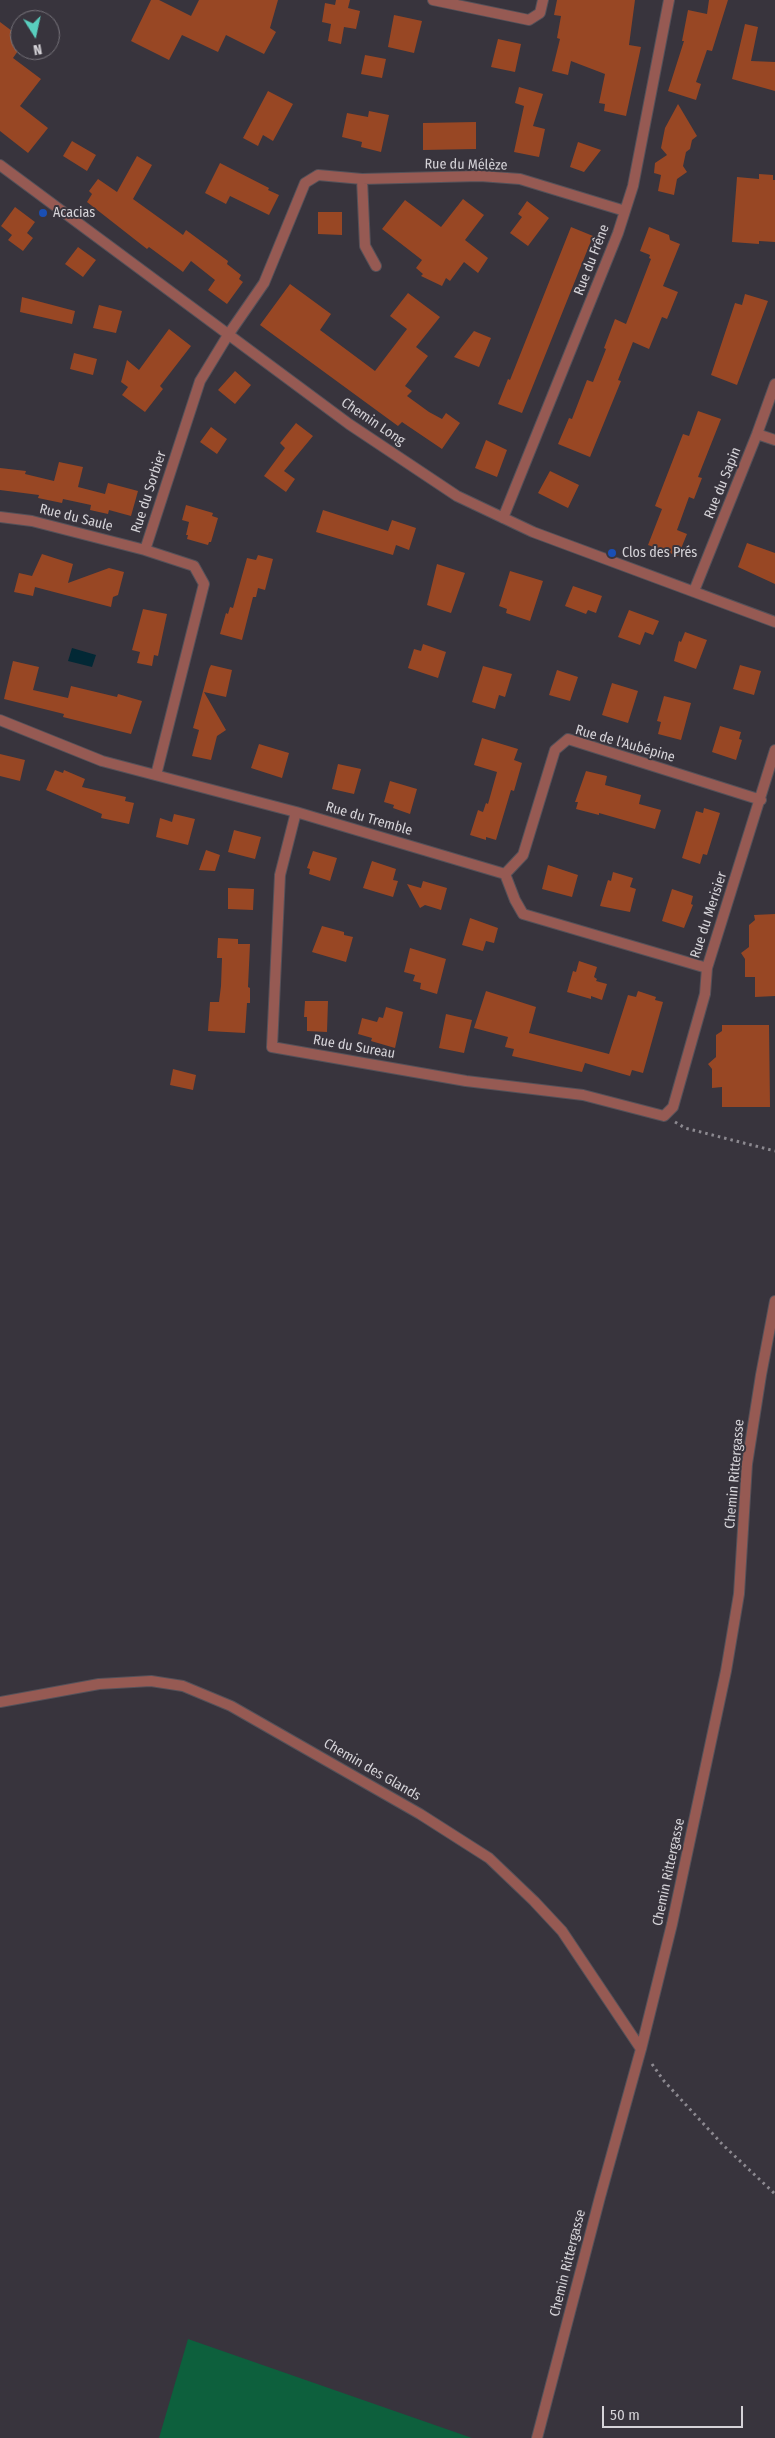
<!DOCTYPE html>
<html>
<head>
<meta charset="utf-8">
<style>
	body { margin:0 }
	#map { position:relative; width:775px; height:2438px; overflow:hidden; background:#38343d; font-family:"Fira Sans Condensed",sans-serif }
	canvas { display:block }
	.north { position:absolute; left:10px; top:10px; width:50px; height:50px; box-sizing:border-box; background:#38343d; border:1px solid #77747b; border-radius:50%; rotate:170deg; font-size:14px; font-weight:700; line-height:20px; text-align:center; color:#d5d3d8 }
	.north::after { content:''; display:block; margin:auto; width:18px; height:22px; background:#59cebe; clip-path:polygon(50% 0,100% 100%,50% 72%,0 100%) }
	.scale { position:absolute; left:602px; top:2406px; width:141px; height:22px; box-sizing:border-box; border:2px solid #d5d3d8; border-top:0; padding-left:6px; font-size:15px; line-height:18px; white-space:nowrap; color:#d5d3d8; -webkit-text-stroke:4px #38343d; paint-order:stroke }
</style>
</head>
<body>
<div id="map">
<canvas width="775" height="2438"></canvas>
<div class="north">N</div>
<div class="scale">50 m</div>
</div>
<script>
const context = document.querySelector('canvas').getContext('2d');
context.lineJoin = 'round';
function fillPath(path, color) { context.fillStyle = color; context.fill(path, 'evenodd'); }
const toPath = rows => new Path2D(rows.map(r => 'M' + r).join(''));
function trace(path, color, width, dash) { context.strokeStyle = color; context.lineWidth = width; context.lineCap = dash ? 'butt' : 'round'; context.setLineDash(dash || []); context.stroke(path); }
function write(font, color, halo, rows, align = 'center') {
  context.font = font + ' "Fira Sans Condensed",sans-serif'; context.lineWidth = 4; context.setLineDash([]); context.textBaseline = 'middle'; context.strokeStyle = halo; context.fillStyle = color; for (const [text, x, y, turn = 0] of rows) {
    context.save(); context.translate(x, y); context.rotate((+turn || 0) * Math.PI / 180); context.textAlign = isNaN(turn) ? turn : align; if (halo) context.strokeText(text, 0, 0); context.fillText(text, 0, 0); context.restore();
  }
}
fillPath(toPath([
	[188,2339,472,2438,159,2438]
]), '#0d603d');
fillPath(toPath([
	[72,648,96,655,92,667,68,661]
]), '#022835');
fillPath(toPath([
	[151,0,159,0,191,16,199,0,278,0,270,28,276,32,264,54,226,35,218,52,182,35,169,60,131,41],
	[336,0,350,0,348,8,360,11,356,29,344,27,341,44,328,41,331,24,322,22,325,3,335,5],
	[557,0,635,0,629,45,641,47,626,116,604,111,605,104,599,103,605,74,571,61,568,75,552,71,560,39,557,38,561,16,554,15],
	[709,0,728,0,712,51,707,50,696,82,701,84,696,100,668,91,684,41,682,41,688,10,707,14],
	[394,15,422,21,414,53,388,47],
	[0,22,20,37,20,48,13,58,41,79,20,106,48,128,28,153,0,131],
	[745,24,758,27,751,61,775,62,775,91,732,79],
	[498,39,521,44,515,72,491,67],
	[365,55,386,59,382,78,361,74],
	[519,87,543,94,533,126,545,129,539,157,514,152,524,106,515,103],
	[268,91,293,104,273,141,263,135,258,146,243,138],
	[678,104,697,136,692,140,690,149,686,152,683,166,687,172,677,179,674,195,658,191,661,175,654,173,655,163,667,155,661,148,665,128],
	[369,111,389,115,381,152,361,147,362,142,342,137,347,113,368,117],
	[476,122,476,149,423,150,423,123],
	[72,141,96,155,87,171,63,156],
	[578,142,601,150,584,172,570,167],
	[137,156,152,165,133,199,183,235,186,230,228,261,227,264,241,275,239,279,243,282,227,304,208,290,215,280,191,261,183,272,149,247,147,249,87,202,92,194,89,191,98,179,117,192],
	[220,163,269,188,268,190,279,195,269,215,230,196,226,204,205,193],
	[759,174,773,175,773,180,775,180,775,242,759,241,759,244,732,242,737,177,759,179],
	[463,199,484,215,465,240,488,258,478,273,464,262,450,281,446,278,442,286,421,276,423,274,416,268,422,260,382,229,405,200,441,227],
	[527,201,549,218,528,246,510,233,522,217,518,214],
	[15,207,35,222,27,233,33,238,23,251,8,240,12,235,1,226],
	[318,212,342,212,342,235,318,234],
	[571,227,593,236,522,413,498,404,508,379,510,380],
	[649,227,669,235,670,240,680,244,663,286,678,292,667,319,662,317,649,349,633,342,618,380,621,381,590,457,558,444,569,418,572,419,587,380,593,382,606,349,604,348,615,319,626,324,651,259,649,258,650,255,640,251],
	[78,247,96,260,83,277,65,264],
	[290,284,331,314,320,330,375,371,407,329,390,316,408,293,440,317,416,347,428,356,405,386,412,391,407,396,429,412,442,419,446,413,460,423,442,449,402,422,398,426,260,325],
	[745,294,768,301,737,385,711,375,735,303,742,305],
	[22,297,75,311,72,324,20,312],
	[99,305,122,311,116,333,93,328],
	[169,329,191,346,160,386,163,389,145,412,122,395,128,387,121,382,127,360,139,370],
	[474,331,491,338,479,367,454,357],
	[74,353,97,359,93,375,70,369],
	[235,371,251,385,235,404,218,390],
	[698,411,721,419,698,477,702,478,694,499,689,497,677,530,687,534,678,556,648,545,662,509,655,506,683,434,689,436],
	[296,423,313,436,284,471,295,479,286,492,264,476,285,448,280,443],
	[211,427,227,439,217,454,200,442],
	[486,440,507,450,497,477,475,468],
	[59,462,83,467,78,487,105,494,108,483,138,491,131,516,109,510,108,514,90,510,91,505,63,499,62,503,38,498,39,495,0,490,0,468,26,471,25,474,54,481],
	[550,471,579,485,568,508,538,493],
	[186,505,213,513,212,516,218,518,211,542,209,542,208,545,187,539,188,535,186,535,189,522,182,520],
	[323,510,388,531,392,520,416,528,409,550,396,545,393,555,316,532],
	[747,543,775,553,775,584,738,567],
	[42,554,73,564,68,583,109,568,124,572,118,595,113,597,111,607,35,587,33,596,14,592,19,573,32,576],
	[258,555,273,559,265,590,258,588,256,597,253,597,242,640,220,634,226,613,228,614,230,607,233,608,247,558,256,560],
	[437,564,465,573,451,613,427,605],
	[510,571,543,581,530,621,506,613,507,609,499,606],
	[573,586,602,596,596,613,588,610,586,614,565,606],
	[143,609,167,614,158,656,154,655,152,666,137,663,140,652,132,650],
	[629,610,659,621,653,635,645,632,640,645,618,637],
	[685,632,707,640,696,669,674,661,679,641,681,642],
	[423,644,446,652,438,678,408,668,414,649,421,651],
	[13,661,39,667,33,690,68,698,71,686,117,697,118,694,142,701,131,734,63,717,64,714,4,699],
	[211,665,232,670,226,697,204,692,226,730,217,736,211,760,192,756,199,730,193,728,209,669],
	[740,665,761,671,754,695,733,689],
	[483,666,512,674,505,697,499,695,495,709,472,702],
	[557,670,578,677,570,701,549,695],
	[612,683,638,691,628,723,602,715],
	[664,696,691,703,681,740,658,734,661,722,657,721],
	[720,726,741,732,739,739,742,740,736,760,712,752],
	[482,738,518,749,514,760,522,763,514,791,511,790,496,840,486,837,486,840,470,835,478,810,483,812,486,803,488,804,497,772,474,765],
	[259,744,289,753,282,778,251,768],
	[0,754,25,760,20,781,0,776],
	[338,764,361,769,354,794,332,789],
	[55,770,63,773,64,770,85,779,82,787,126,797,125,801,134,803,129,824,101,818,102,814,46,790],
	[586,771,607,776,605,785,641,795,639,804,661,810,655,829,599,813,599,815,576,809,578,802,575,802],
	[390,781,417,789,410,814,393,808,394,805,384,802],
	[704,808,720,813,707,855,703,854,700,864,682,858,696,811,703,813],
	[174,814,195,819,188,845,156,837,160,818,172,822],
	[234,830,261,837,255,859,228,852],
	[206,850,220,855,215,871,199,870],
	[313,851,337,858,330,881,309,874,310,869,307,868],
	[372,861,396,869,393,880,398,881,393,897,363,888],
	[548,865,578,875,572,897,542,889],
	[613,872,633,878,630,887,636,889,630,912,600,906,608,880,611,881],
	[423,881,447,888,441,910,425,905,420,908,407,884,421,888],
	[228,888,254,889,253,910,228,909],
	[672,889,693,896,691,904,693,905,684,928,662,921],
	[775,914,775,996,755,997,755,977,745,977,745,959,741,953,749,947,749,925,755,920,754,915],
	[470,918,498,928,494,943,486,941,483,951,462,945],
	[322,926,344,932,344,935,353,937,346,962,312,952],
	[218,938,238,939,238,944,250,944,248,987,250,988,250,1003,247,1003,245,1033,208,1031,210,1002,219,1002,221,986,222,958,217,958],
	[410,948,446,959,437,994,420,989,421,983,413,981,415,975,404,972],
	[579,961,597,967,594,977,597,979,596,981,607,984,602,1000,591,996,591,999,567,992,573,971,576,972],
	[486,991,536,1007,529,1033,609,1054,628,995,636,997,638,991,656,997,655,1000,663,1002,643,1073,632,1070,630,1076,585,1063,582,1072,512,1056,514,1049,505,1047,508,1037,474,1028],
	[305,1001,328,1001,327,1032,307,1031,307,1017,304,1017],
	[386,1007,403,1012,395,1048,371,1041,372,1038,358,1034,362,1018,377,1022,379,1017,383,1018],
	[446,1014,472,1020,464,1053,439,1048],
	[722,1025,769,1025,770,1107,722,1107,722,1087,712,1088,712,1069,708,1064,716,1057,716,1035,722,1031],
	[173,1069,196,1075,193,1090,170,1085]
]), '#984724');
const street = toPath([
	[433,0,529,20,540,13,543,0],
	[0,165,349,424,457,496,533,532,775,622],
	[362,179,365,246,376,266],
	[757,434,775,440],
	[0,517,32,521,145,550],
	[503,518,618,233,633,186,669,0],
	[694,591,757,434,775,384],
	[0,720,102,761,296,812,505,874,515,900,523,914,707,968],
	[156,775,204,584,194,566,145,550,200,381,228,335,264,283,305,183,318,175,362,179,480,176,520,179,625,211],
	[296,812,280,875,272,1047,466,1081,583,1095,664,1116,673,1107,705,994,707,968,775,750],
	[505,874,523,855,555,750,568,739,761,800],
	[0,1702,99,1684,151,1681,183,1686,231,1706,420,1814,489,1858,534,1901,562,1931,641,2049],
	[537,2438,600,2197,641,2049,672,1924,726,1671,739,1594,747,1464,761,1375,775,1301]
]);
trace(street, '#545159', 12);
trace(toPath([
	[675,1122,685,1128,775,1151],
	[652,2064,664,2081,723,2145,775,2194]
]), '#8c8990', 3, [2.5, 4]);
trace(street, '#965a53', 10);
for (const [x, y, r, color] of [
	[43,213,5,"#1a4fb4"],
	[612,553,5,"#1a4fb4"]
]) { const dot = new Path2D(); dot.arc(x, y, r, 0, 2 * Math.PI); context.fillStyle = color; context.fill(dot); trace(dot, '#38343d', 2); }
write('14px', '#d5d3d8', '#38343d', [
	["Rue du Mélèze",466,165,1],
	["Rue du Frêne",592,260,-69],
	["Chemin Long",373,422,34],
	["Rue du Sapin",723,483,-68],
	["Rue du Sorbier",149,492,-72],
	["Rue du Saule",76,518,14],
	["Rue de l'Aubépine",625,744,16],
	["Rue du Tremble",369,819,16],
	["Rue du Merisier",709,915,-72],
	["Rue du Sureau",354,1047,10],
	["Chemin Rittergasse",735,1474,-85],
	["Chemin des Glands",372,1770,30],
	["Chemin Rittergasse",669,1872,-78],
	["Chemin Rittergasse",568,2263,-76]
]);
write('14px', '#d5d3d8', '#38343d', [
	["Acacias",53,213],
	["Clos des Prés",622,553]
], 'left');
</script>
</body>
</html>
